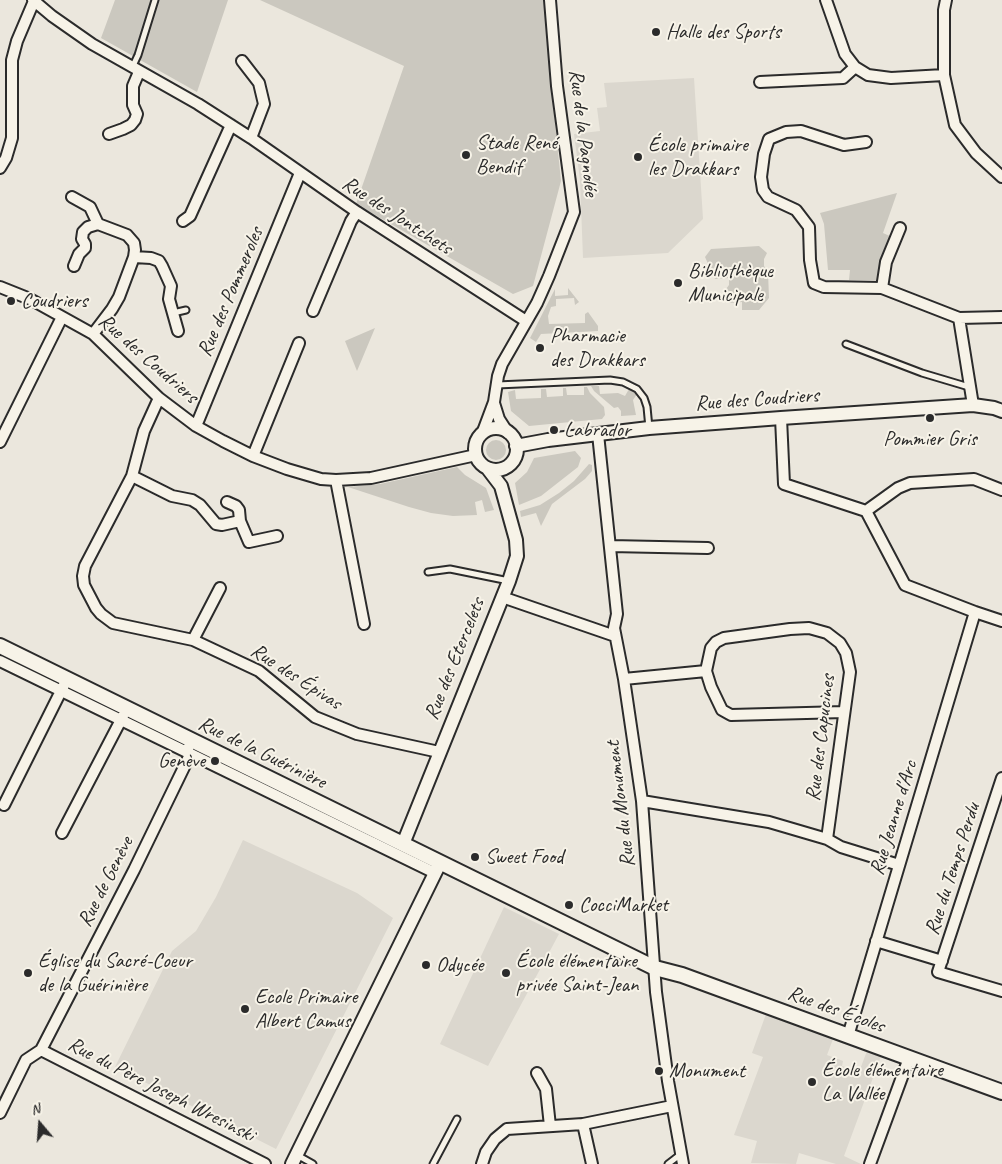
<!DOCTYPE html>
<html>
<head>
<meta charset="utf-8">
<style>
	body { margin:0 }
	#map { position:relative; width:1002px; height:1164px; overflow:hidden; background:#ebe7dd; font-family:Caveat,sans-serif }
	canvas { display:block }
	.north { position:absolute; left:15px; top:1099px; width:50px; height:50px; -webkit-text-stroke:4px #f7f3e8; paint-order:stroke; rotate:342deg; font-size:14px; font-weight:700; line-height:20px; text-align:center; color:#2b2b2b }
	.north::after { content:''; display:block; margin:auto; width:18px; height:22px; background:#2b2b2b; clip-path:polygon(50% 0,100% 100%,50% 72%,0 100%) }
</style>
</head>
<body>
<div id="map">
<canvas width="1002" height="1164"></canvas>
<div class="north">N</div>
</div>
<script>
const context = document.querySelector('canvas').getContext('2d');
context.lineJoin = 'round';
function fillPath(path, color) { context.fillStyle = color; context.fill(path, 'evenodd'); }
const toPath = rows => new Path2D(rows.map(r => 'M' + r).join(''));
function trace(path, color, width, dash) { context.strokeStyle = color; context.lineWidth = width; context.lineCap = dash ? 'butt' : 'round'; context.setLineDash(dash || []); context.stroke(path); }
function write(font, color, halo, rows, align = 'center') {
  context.font = font + ' Caveat,sans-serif'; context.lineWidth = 4; context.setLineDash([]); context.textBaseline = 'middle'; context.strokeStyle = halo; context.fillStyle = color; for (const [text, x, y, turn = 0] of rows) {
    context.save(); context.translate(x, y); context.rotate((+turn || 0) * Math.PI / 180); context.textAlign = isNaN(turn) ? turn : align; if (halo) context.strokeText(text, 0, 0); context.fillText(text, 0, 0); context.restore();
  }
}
fillPath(toPath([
	[694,78,703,219,668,253,583,258,580,180,574,134,600,131,597,108,607,107,604,83],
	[243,840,357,893,393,918,276,1149,115,1067,172,951,196,931,216,897],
	[504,907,559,934,488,1066,440,1044],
	[766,1014,833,1039,827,1055,843,1061,842,1066,859,1072,867,1051,881,1056,844,1156,861,1164,836,1164,799,1153,796,1164,751,1163,757,1141,734,1135,763,1057,752,1053]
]), '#dbd7ce');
fillPath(toPath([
	[115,0,228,0,197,92,101,38],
	[260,0,545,0,546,34,561,181,533,286,513,294,356,204,404,66],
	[897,193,883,233,892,237,879,280,849,280,850,270,828,270,824,224,820,213],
	[759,246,767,253,764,259,764,266,768,272,769,298,759,310,742,310,742,302,729,303,723,293,729,285,729,278,715,279,705,257,711,249],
	[568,288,579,302,575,305,574,298,556,299,556,306,551,307,548,316,549,324,585,323,585,314,588,312,598,326,598,331,541,334,536,342,530,338,555,289,555,296,568,295],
	[375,328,357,371,345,341],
	[591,386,599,386,600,394,618,393,625,396,629,389,637,394,633,400,636,415,621,416,621,411,618,407,614,408,594,391],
	[584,387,587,387,590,393,604,407,605,415,602,419,529,426,511,411,508,392,515,390,516,399,541,398,541,389,546,389,547,397,563,396,563,388,566,388,567,395,584,395],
	'486 450a10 10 0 1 1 20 0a10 10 0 1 1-20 0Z',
	[575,451,581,458,578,467,541,496,519,505,515,483,527,472,534,458],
	[589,464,592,465,592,471,585,479,552,504,541,526,536,513,521,517,520,511,540,505,559,493,574,481],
	[457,467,465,475,486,488,494,510,485,512,482,500,475,502,477,515,453,516,431,513,409,507,348,487,380,484]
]), '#cbc8bf');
const service = toPath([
	[132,68,138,55,155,0],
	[173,313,186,310],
	[846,344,922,373,969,387],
	[497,385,610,380,623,382,637,389,644,398,647,407,649,428],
	[428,572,450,569,509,581],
	[297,1155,313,1164],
	[433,1164,457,1119],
	[668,1164,681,1154]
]);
const minor = toPath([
	[33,0,52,16,92,44,198,104,251,138,357,212,526,321],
	[826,0,845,54,855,67,868,75,891,78,944,75],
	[946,0,944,10,944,75,955,125,976,153,1002,177],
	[242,61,259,83,264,104,251,138],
	[760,82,843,78,855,67],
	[109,134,123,129,131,125,135,120,137,114,133,105,133,86,139,72],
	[866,142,844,145,801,131,786,132,769,139,764,154,761,177,763,190,768,197,796,210,809,227,810,260,814,283,824,287,882,288,959,318,973,405],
	[0,168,6,158,12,138,12,60,17,41,34,1],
	[72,197,90,207,98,224],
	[183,221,190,216,231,125],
	[134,257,151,258,159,261,162,266,171,286,169,299,178,331],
	[74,266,79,254,85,248,85,244,82,239,83,232,88,227,98,224,127,235,134,243,135,250,134,257,119,297,112,309,93,334],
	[0,287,30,299,93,334,159,398,196,426,223,441,253,456,287,469,321,479,336,480,371,478,476,455],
	[882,288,886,262,900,228],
	[313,311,351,221,357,212],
	[959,318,1002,317],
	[159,398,144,431,132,476,85,566,83,576,84,585,96,608,101,614,113,623,193,640,259,671,315,717,357,734,439,752],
	[494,403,499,419,508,433],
	[781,418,784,484,866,511],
	[196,426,300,173],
	[482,434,494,402,498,376,502,364,537,303,549,276,574,212,557,86,550,0],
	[598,434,617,614,614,628,624,679,642,801,656,992,668,1081,683,1164],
	[0,442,62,317],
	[253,456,299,343],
	[132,476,172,496,192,500,200,505,216,524,222,525,240,521,249,542,277,536],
	[336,480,364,624],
	[227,502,236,506,239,510,240,521],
	[866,511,905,585,975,612,1002,621],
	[866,511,898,488,910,483,974,479,1002,490],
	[610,546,708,548],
	[502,597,615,636],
	[193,640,220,588],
	[0,661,435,873],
	[706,671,711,687,722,710,731,715,844,712],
	[624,679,706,671,711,648,716,642,724,638,790,629,809,628,827,633,840,643,846,653,850,672,827,839],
	[1002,778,938,972,1002,991],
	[642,801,769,822,827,839,841,847,899,865],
	[4,805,64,685],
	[62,833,123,716],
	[876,941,942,961],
	[848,1036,975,612],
	[41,1050,265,1164],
	[537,1073,546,1089,550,1126],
	[0,1113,26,1060,41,1050,134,870,187,761,189,756,188,748],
	[583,1124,592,1164],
	[482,1164,486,1152,495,1139,507,1129,583,1124,672,1106],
	[870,1164,909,1058]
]);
const tertiary = toPath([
	'475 449a21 21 0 1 1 42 0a21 21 0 1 1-42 0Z',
	[516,446,548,440,649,428,781,418,973,405,994,408,1002,411],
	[403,844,509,581,517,556,516,540,501,486,488,469],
	[292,1164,440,863]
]);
const secondary = toPath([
	[0,646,655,968,682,975,1002,1092]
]);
trace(service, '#2b2b2b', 9);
trace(minor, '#2b2b2b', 14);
trace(tertiary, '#2b2b2b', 16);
trace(secondary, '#2b2b2b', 18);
trace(service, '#f7f3e8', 5);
trace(minor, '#f7f3e8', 10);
trace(tertiary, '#f7f3e8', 12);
trace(secondary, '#f7f3e8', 14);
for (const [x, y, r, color] of [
	[656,32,5,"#2b2b2b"],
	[466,155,5,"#2b2b2b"],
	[638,157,5,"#2b2b2b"],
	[678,283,5,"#2b2b2b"],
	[11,301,5,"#2b2b2b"],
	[540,348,5,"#2b2b2b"],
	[930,418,5,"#2b2b2b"],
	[554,430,5,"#2b2b2b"],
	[215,761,5,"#2b2b2b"],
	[475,857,5,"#2b2b2b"],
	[569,905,5,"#2b2b2b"],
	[426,965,5,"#2b2b2b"],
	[28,973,5,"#2b2b2b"],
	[506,973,5,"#2b2b2b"],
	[245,1009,5,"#2b2b2b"],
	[659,1071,5,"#2b2b2b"],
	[812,1082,5,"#2b2b2b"]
]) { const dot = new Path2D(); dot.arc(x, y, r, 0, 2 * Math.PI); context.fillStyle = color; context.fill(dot); trace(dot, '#f7f3e8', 2); }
write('21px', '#2b2b2b', '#f7f3e8', [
	["Halle des Sports",666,32],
	["Stade René",476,143],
	["Bendif",476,167],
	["École primaire",648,145],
	["les Drakkars",648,169],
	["Bibliothèque",688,271],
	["Municipale",688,295],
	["Coudriers",21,301],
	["Pharmacie",550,336],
	["des Drakkars",550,360],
	["Labrador",564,430],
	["Pommier Gris",930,439,"center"],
	["Genève",205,761,"right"],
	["Sweet Food",485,857],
	["CocciMarket",579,905],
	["Église du Sacré-Coeur",38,961],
	["de la Guérinière",38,985],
	["École élémentaire",516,961],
	["privée Saint-Jean",516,985],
	["Odycée",436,965],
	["Ecole Primaire",255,997],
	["Albert Camus",255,1021],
	["École élémentaire",822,1070],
	["La Vallée",822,1094],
	["Monument",669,1071]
], 'left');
write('21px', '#2b2b2b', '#f7f3e8', [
	["Rue de la Pagnolée",583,133,83],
	["Rue des Jontchets",397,216,33],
	["Rue des Pommeroles",231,292,-67],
	["Rue des Coudriers",148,359,41],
	["Rue des Coudriers",757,400,-4],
	["Rue des Etercelets",455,659,-68],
	["Rue des Épivas",296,677,33],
	["Rue des Capucines",821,738,-83],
	["Rue de la Guérinière",262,753,26],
	["Rue du Monument",621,804,-97],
	["Rue Jeanne d'Arc",894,818,-73],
	["Rue du Temps Perdu",953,869,-72],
	["Rue de Genève",106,882,-63],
	["Rue des Écoles",836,1010,20],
	["Rue du Père Joseph Wresinski",161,1090,27]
]);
</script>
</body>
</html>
